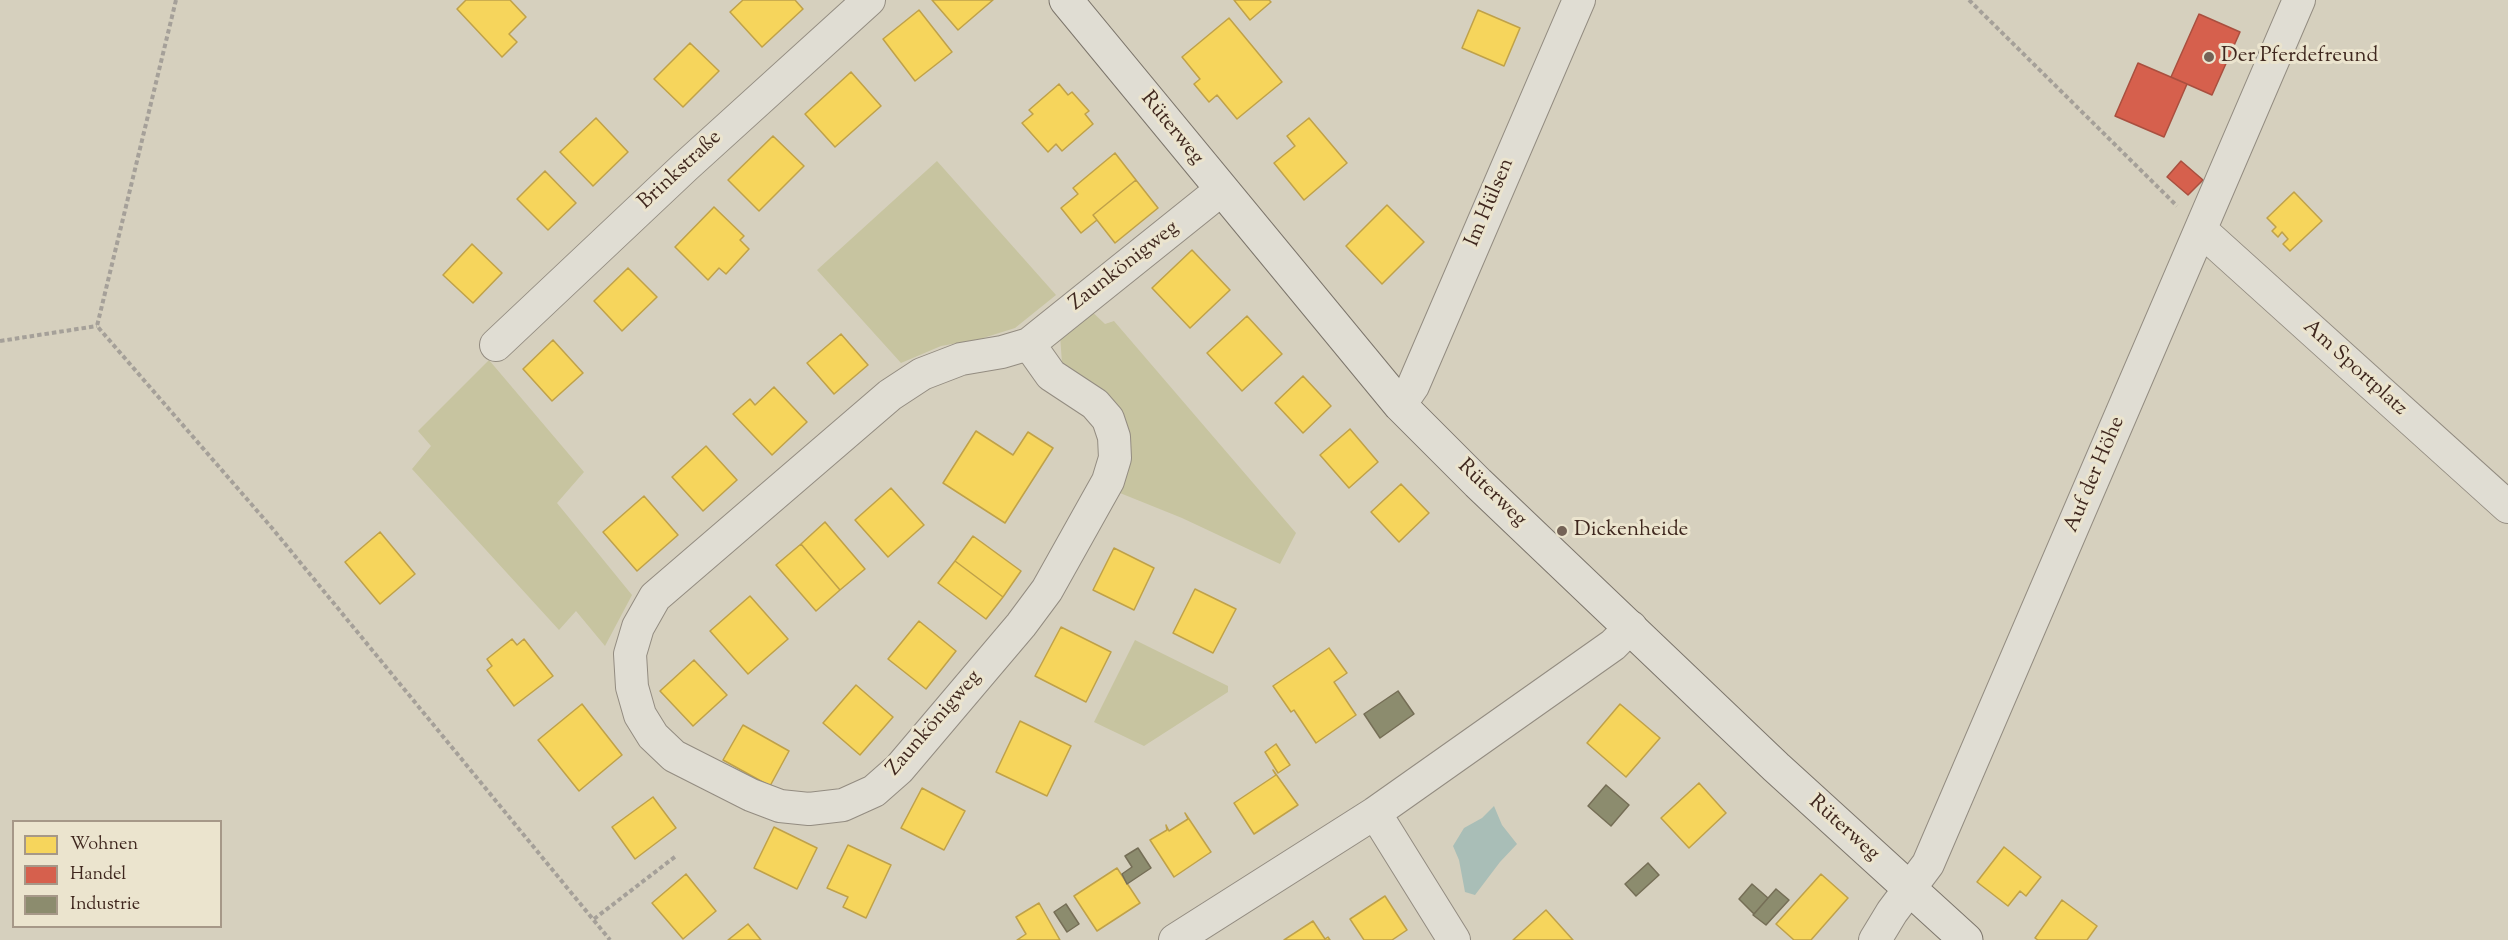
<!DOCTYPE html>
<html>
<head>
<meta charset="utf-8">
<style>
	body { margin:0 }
	#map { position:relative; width:2508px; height:940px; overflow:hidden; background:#d6d0be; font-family:"Sorts Mill Goudy",serif }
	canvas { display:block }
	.legend { position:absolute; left:12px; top:820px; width:210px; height:108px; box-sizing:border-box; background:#ebe4ce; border:2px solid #a69888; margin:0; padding:8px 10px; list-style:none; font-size:18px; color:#3f271e }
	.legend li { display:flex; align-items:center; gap:12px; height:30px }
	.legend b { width:30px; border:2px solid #a69888 }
</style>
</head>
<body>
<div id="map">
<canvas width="2508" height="940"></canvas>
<ul class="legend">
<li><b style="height:16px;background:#f6d55c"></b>Wohnen</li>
<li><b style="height:16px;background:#d6604d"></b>Handel</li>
<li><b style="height:16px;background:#8c8c6e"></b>Industrie</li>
</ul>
</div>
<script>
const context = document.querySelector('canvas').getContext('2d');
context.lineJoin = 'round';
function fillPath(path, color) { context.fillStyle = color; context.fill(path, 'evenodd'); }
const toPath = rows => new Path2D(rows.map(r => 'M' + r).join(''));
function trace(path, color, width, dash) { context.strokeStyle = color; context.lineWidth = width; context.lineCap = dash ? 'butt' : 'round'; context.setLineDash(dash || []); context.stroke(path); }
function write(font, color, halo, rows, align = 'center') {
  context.font = font + ' "Sorts Mill Goudy",serif'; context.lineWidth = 6; context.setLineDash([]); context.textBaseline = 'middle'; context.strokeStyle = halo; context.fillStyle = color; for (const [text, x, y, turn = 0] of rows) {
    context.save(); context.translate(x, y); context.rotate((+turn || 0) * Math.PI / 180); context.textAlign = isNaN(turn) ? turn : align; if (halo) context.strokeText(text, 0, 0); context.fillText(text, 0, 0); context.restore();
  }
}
fillPath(toPath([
	[937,161,1056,295,1015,328,980,339,941,346,901,363,817,270],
	[1088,308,1105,324,1114,321,1296,533,1280,564,1182,518,1115,491,1119,479,1077,380,1062,363,1060,335],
	[489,360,584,472,557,503,632,595,605,646,576,611,559,630,412,469,431,446,418,431],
	[1135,640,1228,686,1228,692,1144,746,1094,722]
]), '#c7c4a0');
fillPath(toPath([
	[1494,806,1502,825,1517,844,1500,862,1475,895,1465,892,1459,860,1453,846,1464,828,1482,818]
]), '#a9beb7');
const homes = toPath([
	[466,0,510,0,526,17,509,34,517,42,502,57,457,9,466,0],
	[743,0,795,0,803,9,762,47,730,12,743,0],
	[932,0,993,0,958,30,932,0],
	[1234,0,1269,0,1271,2,1250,20,1234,0],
	[919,10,952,52,915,81,883,39,919,10],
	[1478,10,1520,28,1504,66,1462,48,1478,10],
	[1229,18,1282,82,1237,119,1217,95,1209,102,1194,84,1200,79,1182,57,1229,18],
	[690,43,719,71,683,107,654,79,690,43],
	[851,72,881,106,835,147,805,114,851,72],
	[1059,84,1068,95,1072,92,1089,111,1085,114,1093,124,1062,151,1056,144,1048,152,1022,123,1033,114,1029,110,1059,84],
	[596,118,628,152,593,186,560,152,596,118],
	[1309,118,1347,163,1304,200,1274,163,1295,146,1287,136,1309,118],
	[773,136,804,166,759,211,728,180,773,136],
	[1115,153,1136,180,1093,215,1097,220,1081,233,1061,208,1078,194,1073,188,1115,153],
	[545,171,576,203,548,230,517,199,545,171],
	[1136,180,1158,208,1115,243,1093,215,1136,180],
	[2294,192,2322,221,2290,251,2283,244,2288,239,2282,232,2278,237,2272,231,2276,227,2267,218,2294,192],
	[1387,205,1424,242,1382,284,1346,246,1387,205],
	[714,207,744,236,740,240,749,249,726,274,719,268,708,280,675,247,714,207],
	[472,244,502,273,473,303,443,275,472,244],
	[1192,250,1230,290,1190,328,1152,288,1192,250],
	[628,268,657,297,622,331,594,301,628,268],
	[1247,316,1282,354,1242,391,1207,353,1247,316],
	[841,334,868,365,834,394,807,363,841,334],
	[553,340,583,373,552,401,523,369,553,340],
	[1303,376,1331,406,1303,433,1275,403,1303,376],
	[774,387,807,422,772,455,733,414,750,399,755,405,774,387],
	[1350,429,1378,462,1349,488,1320,455,1350,429],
	[976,431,1013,455,1028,432,1053,448,1005,523,943,483,976,431],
	[706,446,737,480,703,511,672,477,706,446],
	[1401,484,1429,513,1399,542,1371,512,1401,484],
	[891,488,924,525,888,557,855,520,891,488],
	[644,496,678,535,637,571,603,532,644,496],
	[825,522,865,569,840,590,801,544,825,522],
	[380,532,415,574,380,604,345,562,380,532],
	[973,536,1021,571,1003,597,955,561,973,536],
	[801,544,840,590,816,611,776,565,801,544],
	[1114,548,1154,568,1134,610,1093,590,1114,548],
	[955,561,1003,597,986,619,938,583,955,561],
	[1195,589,1236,609,1213,653,1173,633,1195,589],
	[750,596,788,639,748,674,710,631,750,596],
	[919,621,956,651,926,689,888,659,919,621],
	[1061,627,1111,652,1086,702,1035,676,1061,627],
	[512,639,517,645,524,639,553,676,514,706,487,670,492,666,487,659,512,639],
	[1329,648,1347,673,1334,682,1356,715,1316,743,1294,710,1291,712,1273,686,1329,648],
	[694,660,727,695,693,726,660,691,694,660],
	[856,685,893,717,860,755,823,723,856,685],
	[582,704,622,755,579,791,538,740,582,704],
	[1620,704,1660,738,1626,777,1587,743,1620,704],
	[1020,721,1071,746,1047,796,996,772,1020,721],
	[743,725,789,751,770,786,723,760,743,725],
	[1276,744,1290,765,1278,773,1265,752,1276,744],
	[1273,770,1298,805,1254,834,1234,803,1276,775,1273,770],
	[1699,783,1726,813,1689,848,1661,818,1699,783],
	[922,788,965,811,944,850,901,828,922,788],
	[653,797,676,828,635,859,612,827,653,797],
	[1185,813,1211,852,1174,877,1150,840,1167,830,1166,825,1169,831,1188,819,1185,813],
	[774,827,817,848,797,889,754,868,774,827],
	[848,845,891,865,866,918,843,907,848,897,827,888,848,845],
	[2004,847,2041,877,2026,896,2020,891,2008,906,1977,882,2004,847],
	[1117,868,1140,903,1097,931,1074,896,1117,868],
	[686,874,716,911,683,939,652,903,686,874],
	[1821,874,1848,898,1811,940,1794,940,1776,924,1821,874],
	[1385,896,1407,930,1392,940,1364,940,1350,919,1385,896],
	[2062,900,2097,926,2087,940,2038,940,2035,938,2062,900],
	[1039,903,1060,940,1017,940,1026,934,1016,917,1039,903],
	[1546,910,1573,940,1513,940,1546,910],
	[1313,921,1325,939,1328,937,1330,940,1284,940,1313,921],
	[748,924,761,940,728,940,748,924]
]);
fillPath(homes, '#f6d55c');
trace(homes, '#bfa149', 1.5);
const shops = toPath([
	[2199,14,2240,32,2212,95,2171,77,2199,14],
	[2138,63,2187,84,2164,137,2115,116,2138,63],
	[2181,161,2203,180,2188,195,2167,177,2181,161]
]);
fillPath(shops, '#d6604d');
trace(shops, '#a94f3f', 1.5);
const industry = toPath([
	[1398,691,1414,714,1380,738,1364,714,1398,691],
	[1606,785,1629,805,1611,826,1588,806,1606,785],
	[1138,848,1151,868,1127,884,1122,874,1132,867,1125,856,1138,848],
	[1648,863,1659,875,1636,896,1625,884,1648,863],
	[1752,884,1768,898,1754,914,1739,899,1752,884],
	[1776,889,1789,900,1766,925,1753,915,1776,889],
	[1066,904,1079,924,1067,932,1054,912,1066,904]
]);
fillPath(industry, '#8c8c6e');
trace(industry, '#756e56', 1.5);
const street = toPath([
	[2201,230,2508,507],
	[1029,344,1051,375,1095,404,1108,419,1114,437,1115,458,1108,481,1047,590,1021,625,899,769,874,791,843,805,809,809,780,806,751,795,674,756,653,736,640,715,632,687,630,654,638,627,655,597,890,395,922,374,961,359,1002,352,1029,344,1221,190],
	[496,345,686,166,869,0],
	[1400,405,1413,386,1579,0],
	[1375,813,1454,940],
	[1175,940,1375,813,1613,645,1631,627],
	[1875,940,1892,912,1928,864,2299,0]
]);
const secondary = toPath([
	[1066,0,1400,405,1478,483,1776,767,1966,940]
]);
trace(street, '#938c81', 34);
trace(secondary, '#7d766c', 35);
trace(toPath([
	[176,0,97,326,272,528,610,940],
	[1969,0,2177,206],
	[0,341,97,326],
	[594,919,676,856]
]), '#a5a099', 4, [4.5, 3]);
trace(street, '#e0ddd3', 32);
trace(secondary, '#e0ddd3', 33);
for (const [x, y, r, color] of [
	[2209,57,6,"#746256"],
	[1562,531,6,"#746256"]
]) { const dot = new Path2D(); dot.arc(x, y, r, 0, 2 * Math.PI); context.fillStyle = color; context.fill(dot); trace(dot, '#ebe4ce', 2); }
write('21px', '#3f271e', '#ebe4ce', [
	["Der Pferdefreund",2221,57],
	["Dickenheide",1574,531]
], 'left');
write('21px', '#3f271e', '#ebe4ce', [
	["Rüterweg",1171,129,51],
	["Brinkstraße",681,171,-43],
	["Im Hülsen",1491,203,-67],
	["Zaunkönigweg",1125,267,-38],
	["Am Sportplatz",2354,369,42],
	["Auf der Höhe",2096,475,-67],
	["Rüterweg",1491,494,44],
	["Zaunkönigweg",935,724,-49],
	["Rüterweg",1843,829,42]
]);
</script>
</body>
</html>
